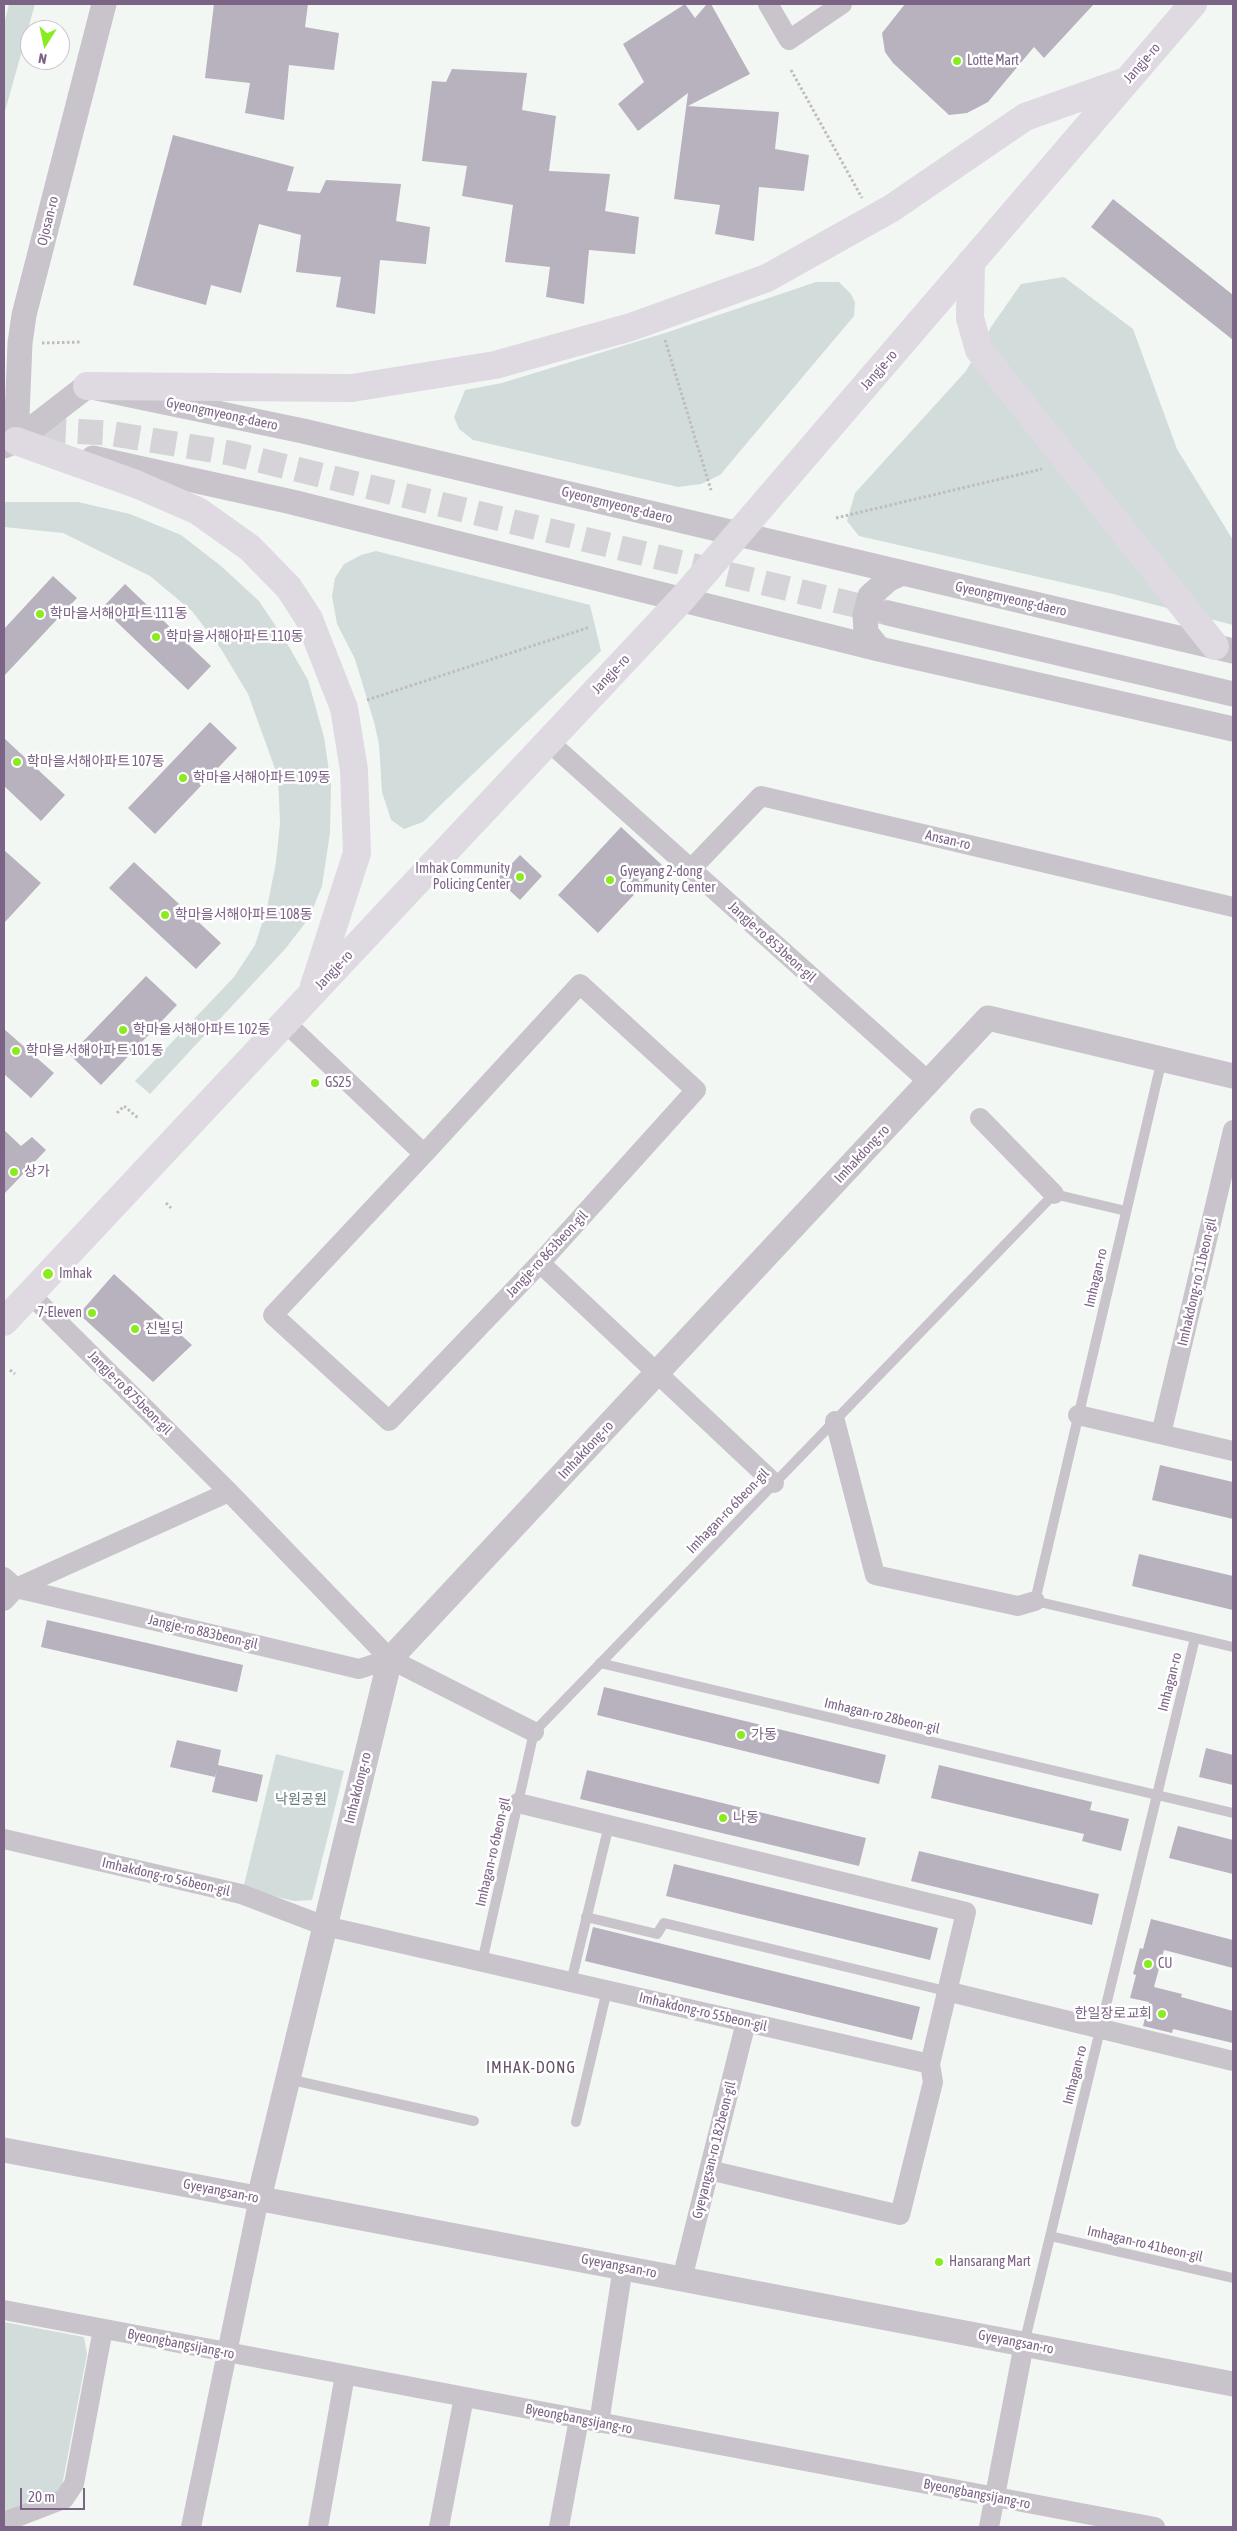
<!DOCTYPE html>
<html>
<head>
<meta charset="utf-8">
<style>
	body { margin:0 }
	#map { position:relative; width:1237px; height:2531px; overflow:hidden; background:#f3f7f4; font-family:"Asap Condensed",sans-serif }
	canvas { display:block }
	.frame { position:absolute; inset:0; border:5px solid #7b6486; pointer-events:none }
	.north { position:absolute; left:20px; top:20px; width:50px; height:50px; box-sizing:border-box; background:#fff; border:1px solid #cac1cf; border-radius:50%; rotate:190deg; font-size:14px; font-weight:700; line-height:20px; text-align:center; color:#7b6486 }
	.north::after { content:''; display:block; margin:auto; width:18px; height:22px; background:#8aec1e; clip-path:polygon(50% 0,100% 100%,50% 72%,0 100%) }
	.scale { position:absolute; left:20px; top:2488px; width:65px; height:22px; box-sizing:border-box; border:2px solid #7b6486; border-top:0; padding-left:6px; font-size:15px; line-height:18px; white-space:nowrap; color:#7b6486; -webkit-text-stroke:4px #fff; paint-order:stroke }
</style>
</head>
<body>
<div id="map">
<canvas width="1237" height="2531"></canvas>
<div class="frame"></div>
<div class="north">N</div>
<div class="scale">20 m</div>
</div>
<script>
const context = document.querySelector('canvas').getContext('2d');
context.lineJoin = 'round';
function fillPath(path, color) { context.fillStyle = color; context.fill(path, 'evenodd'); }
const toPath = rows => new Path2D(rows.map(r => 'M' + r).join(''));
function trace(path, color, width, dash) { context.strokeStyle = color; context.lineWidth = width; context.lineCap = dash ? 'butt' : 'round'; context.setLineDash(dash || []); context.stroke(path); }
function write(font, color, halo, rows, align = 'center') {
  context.font = font + ' "Asap Condensed","Noto Sans KR",sans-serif'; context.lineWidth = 5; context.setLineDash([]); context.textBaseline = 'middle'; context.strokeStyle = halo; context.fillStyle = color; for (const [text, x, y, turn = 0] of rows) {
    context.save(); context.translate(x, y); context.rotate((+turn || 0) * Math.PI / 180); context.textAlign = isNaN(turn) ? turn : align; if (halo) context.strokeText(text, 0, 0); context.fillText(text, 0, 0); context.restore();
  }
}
fillPath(toPath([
	[9,4,35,4,4,115,4,24],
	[1064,277,1133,329,1177,449,1233,540,1233,625,1113,594,859,536,847,521,855,493,966,371,991,327,1021,284],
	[816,282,839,282,851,294,855,303,854,316,720,475,701,484,678,487,473,440,459,429,454,417,465,390,502,383,668,332],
	[4,502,78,502,130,514,181,535,221,566,259,601,285,640,308,680,324,737,331,785,330,833,322,886,309,918,286,948,150,1094,135,1081,234,977,255,945,267,908,276,862,280,823,278,777,248,694,221,649,192,611,150,576,63,533,4,527],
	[376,551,590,605,601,651,423,822,404,829,391,820,382,792,379,744,374,722,355,659,337,624,332,596,335,578,344,564,361,555],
	[276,1754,344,1771,312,1900,294,1901,243,1889],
	[4,2322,84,2337,87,2354,62,2486,52,2496,4,2514]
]), '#d2dcda');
fillPath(toPath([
	[214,4,308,4,305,27,339,33,334,70,289,65,284,120,245,113,250,83,205,78],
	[685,4,695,18,707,4,711,4,750,74,688,106,779,112,775,149,809,155,804,191,759,187,754,241,715,234,720,205,674,199,688,93,638,131,618,104,644,82,623,44],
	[905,4,1094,4,1044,58,1034,47,988,102,967,113,949,115,893,63,885,52,882,33],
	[452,69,527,73,522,110,556,116,549,171,610,174,605,211,639,217,635,254,589,250,584,304,546,297,550,267,505,262,513,205,462,196,467,166,422,161,432,81,446,82],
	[173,135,294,167,287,191,320,193,326,180,401,184,396,221,430,227,426,264,380,260,375,314,336,307,341,277,296,272,301,235,259,224,241,293,211,285,206,305,133,285],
	[1113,199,1233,295,1233,340,1091,227],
	[53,576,77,598,4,676,4,629],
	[125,584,211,666,188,690,102,608],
	[210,722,237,748,155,834,128,808],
	[4,738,65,795,41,821,4,786],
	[621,827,662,865,598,933,558,895],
	[4,850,41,883,4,923],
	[520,855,542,876,520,900,497,879],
	[134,862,221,943,196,969,109,888],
	[146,976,177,1005,101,1085,70,1055],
	[4,1029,54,1073,31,1098,4,1074],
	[4,1130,21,1146,32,1137,46,1150,4,1194],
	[114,1274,192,1345,153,1382,79,1314],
	[1160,1465,1233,1482,1233,1519,1152,1500],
	[1139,1554,1233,1576,1233,1610,1132,1586],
	[47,1620,243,1665,237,1692,41,1647],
	[604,1687,886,1755,879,1784,597,1715],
	[177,1740,221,1750,218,1765,263,1775,257,1802,212,1792,217,1770,215,1777,170,1767],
	[1206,1748,1233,1755,1233,1785,1199,1777],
	[939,1765,1092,1802,1090,1810,1129,1819,1121,1851,1082,1841,1084,1834,931,1798],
	[587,1770,866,1838,859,1866,580,1799],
	[1178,1826,1233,1840,1233,1874,1169,1858],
	[919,1851,1099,1894,1092,1925,911,1881],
	[674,1864,938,1928,930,1960,666,1896],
	[1151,1919,1233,1940,1233,1968,1164,1950,1154,1987,1182,1994,1181,1997,1233,2011,1233,2043,1173,2029,1172,2033,1143,2026,1149,2002,1130,1998,1136,1975,1133,1974,1140,1948,1143,1949],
	[593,1927,920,2007,912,2040,585,1961]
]), '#b8b1be');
trace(toPath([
	[4,428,108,433,230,453,888,613]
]), '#d5d2d8', 25, [25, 12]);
trace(toPath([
	[791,70,862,198],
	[665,340,711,490],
	[42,343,82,342],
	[836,518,1042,469],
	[367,700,590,627],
	[117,1113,124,1106,138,1118],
	[166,1203,171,1208],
	[10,1370,15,1374]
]), '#bfbbc1', 3, [2.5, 2.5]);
trace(toPath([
	[1195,1638,1233,1647],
	[600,1663,1233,1813],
	[586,1917,657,1934,664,1923,946,1991],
	[482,1962,534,1732,1054,1194,1126,1211],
	[571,1982,609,1825],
	[288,2079,474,2121],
	[576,2122,607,1990],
	[1050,2236,1233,2278],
	[1024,2344,1195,1638,1035,1601,1162,1059]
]), '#c9c4cb', 10);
trace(toPath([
	[768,4,789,40,842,4],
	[548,741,929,1082],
	[691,869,761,796,1233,907],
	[285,1022,424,1154,273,1315,389,1421,540,1263,696,1090,580,984,424,1154],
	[980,1118,1054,1194],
	[540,1263,774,1483],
	[30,1294,229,1492,390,1659,534,1732],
	[1078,1415,1233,1451],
	[835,1421,875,1575,1018,1606,1035,1601],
	[1161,1434,1233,1130],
	[4,1577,16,1588,359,1669,390,1659],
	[4,1601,16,1588,229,1492],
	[518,1803,966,1912,930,2064],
	[4,1839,241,1894,325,1926,930,2064,933,2082,900,2215,709,2170],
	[946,1991,1233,2061],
	[682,2279,746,2022],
	[4,2310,1155,2527],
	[599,2423,623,2267],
	[4,2522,64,2499,74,2484,103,2329],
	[191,2527,259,2198],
	[318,2527,345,2375],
	[439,2527,464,2397],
	[559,2527,579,2419],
	[989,2527,1024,2344]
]), '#c9c4cb', 20);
trace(toPath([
	[16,441,20,343,24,315,104,4],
	[4,446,16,441,87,386,303,431,1233,651],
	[93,458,292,502,879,649,1233,729],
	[888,613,1233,694],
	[879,649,866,633,865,615,870,596,889,579,900,574],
	[4,2150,1233,2384],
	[259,2198,390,1659,988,1018,1233,1076]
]), '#c9c4cb', 25);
trace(toPath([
	[971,262,970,318,979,350,1215,646],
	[87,386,352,388,495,365,631,327,767,278,892,208,1025,117,1126,81],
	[16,441,136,484,198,511,250,548,289,588,309,619,344,708,354,770,357,853,314,986],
	[4,1322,682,599,1193,4]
]), '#dfd9e2', 28);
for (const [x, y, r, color] of [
	[957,61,5,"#8aec1e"],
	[40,614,5,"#8aec1e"],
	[156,637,5,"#8aec1e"],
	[17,762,5,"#8aec1e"],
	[183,778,5,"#8aec1e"],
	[520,877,5,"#8aec1e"],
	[610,880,5,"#8aec1e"],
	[165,915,5,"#8aec1e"],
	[123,1030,5,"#8aec1e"],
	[16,1051,5,"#8aec1e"],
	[315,1083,5,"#8aec1e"],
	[14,1172,5,"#8aec1e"],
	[48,1274,6,"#8aec1e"],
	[92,1313,5,"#8aec1e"],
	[135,1329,5,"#8aec1e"],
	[741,1735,5,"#8aec1e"],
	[723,1818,5,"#8aec1e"],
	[1148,1964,5,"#8aec1e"],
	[1162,2014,5,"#8aec1e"],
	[939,2262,5,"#8aec1e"]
]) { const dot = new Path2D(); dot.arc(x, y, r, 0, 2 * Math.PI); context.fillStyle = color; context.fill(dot); trace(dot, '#fff', 2); }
write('14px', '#7b6486', '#fff', [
	["Lotte Mart",967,61],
	["학마을서해아파트 111동",50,614],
	["학마을서해아파트 110동",166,637],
	["학마을서해아파트 107동",27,762],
	["학마을서해아파트 109동",193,778],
	["Imhak Community",510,869,"right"],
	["Policing Center",510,885,"right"],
	["Gyeyang 2-dong",620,872],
	["Community Center",620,888],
	["학마을서해아파트 108동",175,915],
	["학마을서해아파트 102동",133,1030],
	["학마을서해아파트 101동",26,1051],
	["GS25",325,1083],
	["상가",24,1172],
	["Imhak",59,1274],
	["7-Eleven",82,1313,"right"],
	["진빌딩",145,1329],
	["가동",751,1735],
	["나동",733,1818],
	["CU",1158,1964],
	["한일장로교회",1152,2014,"right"],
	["Hansarang Mart",949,2262]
], 'left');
write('14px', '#7b6486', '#fff', [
	["Jangje-ro",1142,63,-49],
	["Ojosan-ro",48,221,-76],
	["Jangje-ro",879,370,-49],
	["Gyeongmyeong-daero",222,414,12],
	["Gyeongmyeong-daero",617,505,14],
	["Gyeongmyeong-daero",1011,599,13],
	["Jangje-ro",611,674,-47],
	["Ansan-ro",948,840,13],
	["Jangje-ro 853beon-gil",772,942,42],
	["Jangje-ro",334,970,-47],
	["Imhakdong-ro",862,1154,-47],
	["Jangje-ro 863beon-gil",547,1254,-47],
	["Imhagan-ro",1096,1278,-77],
	["Imhakdong-ro 11beon-gil",1197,1282,-77],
	["Jangje-ro 875beon-gil",130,1393,45],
	["Imhakdong-ro",586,1450,-47],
	["Imhagan-ro 6beon-gil",728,1511,-46],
	["Jangje-ro 883beon-gil",203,1632,13],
	["Imhagan-ro",1170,1682,-76],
	["Imhagan-ro 28beon-gil",882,1716,13],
	["Imhakdong-ro",358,1788,-76],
	["Imhagan-ro 6beon-gil",493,1852,-77],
	["Imhakdong-ro 56beon-gil",166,1877,13],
	["Imhakdong-ro 55beon-gil",703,2012,13],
	["Imhagan-ro",1075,2075,-76],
	["Gyeyangsan-ro 182beon-gil",714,2150,-76],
	["Gyeyangsan-ro",221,2191,11],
	["Imhagan-ro 41beon-gil",1145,2244,13],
	["Gyeyangsan-ro",619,2266,11],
	["Gyeyangsan-ro",1016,2342,11],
	["Byeongbangsijang-ro",181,2344,11],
	["Byeongbangsijang-ro",579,2419,11],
	["Byeongbangsijang-ro",977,2494,11]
]);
write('14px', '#637b7c', '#fff', [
	["낙원공원",301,1800]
]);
context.letterSpacing = '1px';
write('16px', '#63526a', '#fff', [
	["IMHAK-DONG",531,2068]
]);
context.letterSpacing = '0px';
</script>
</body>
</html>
